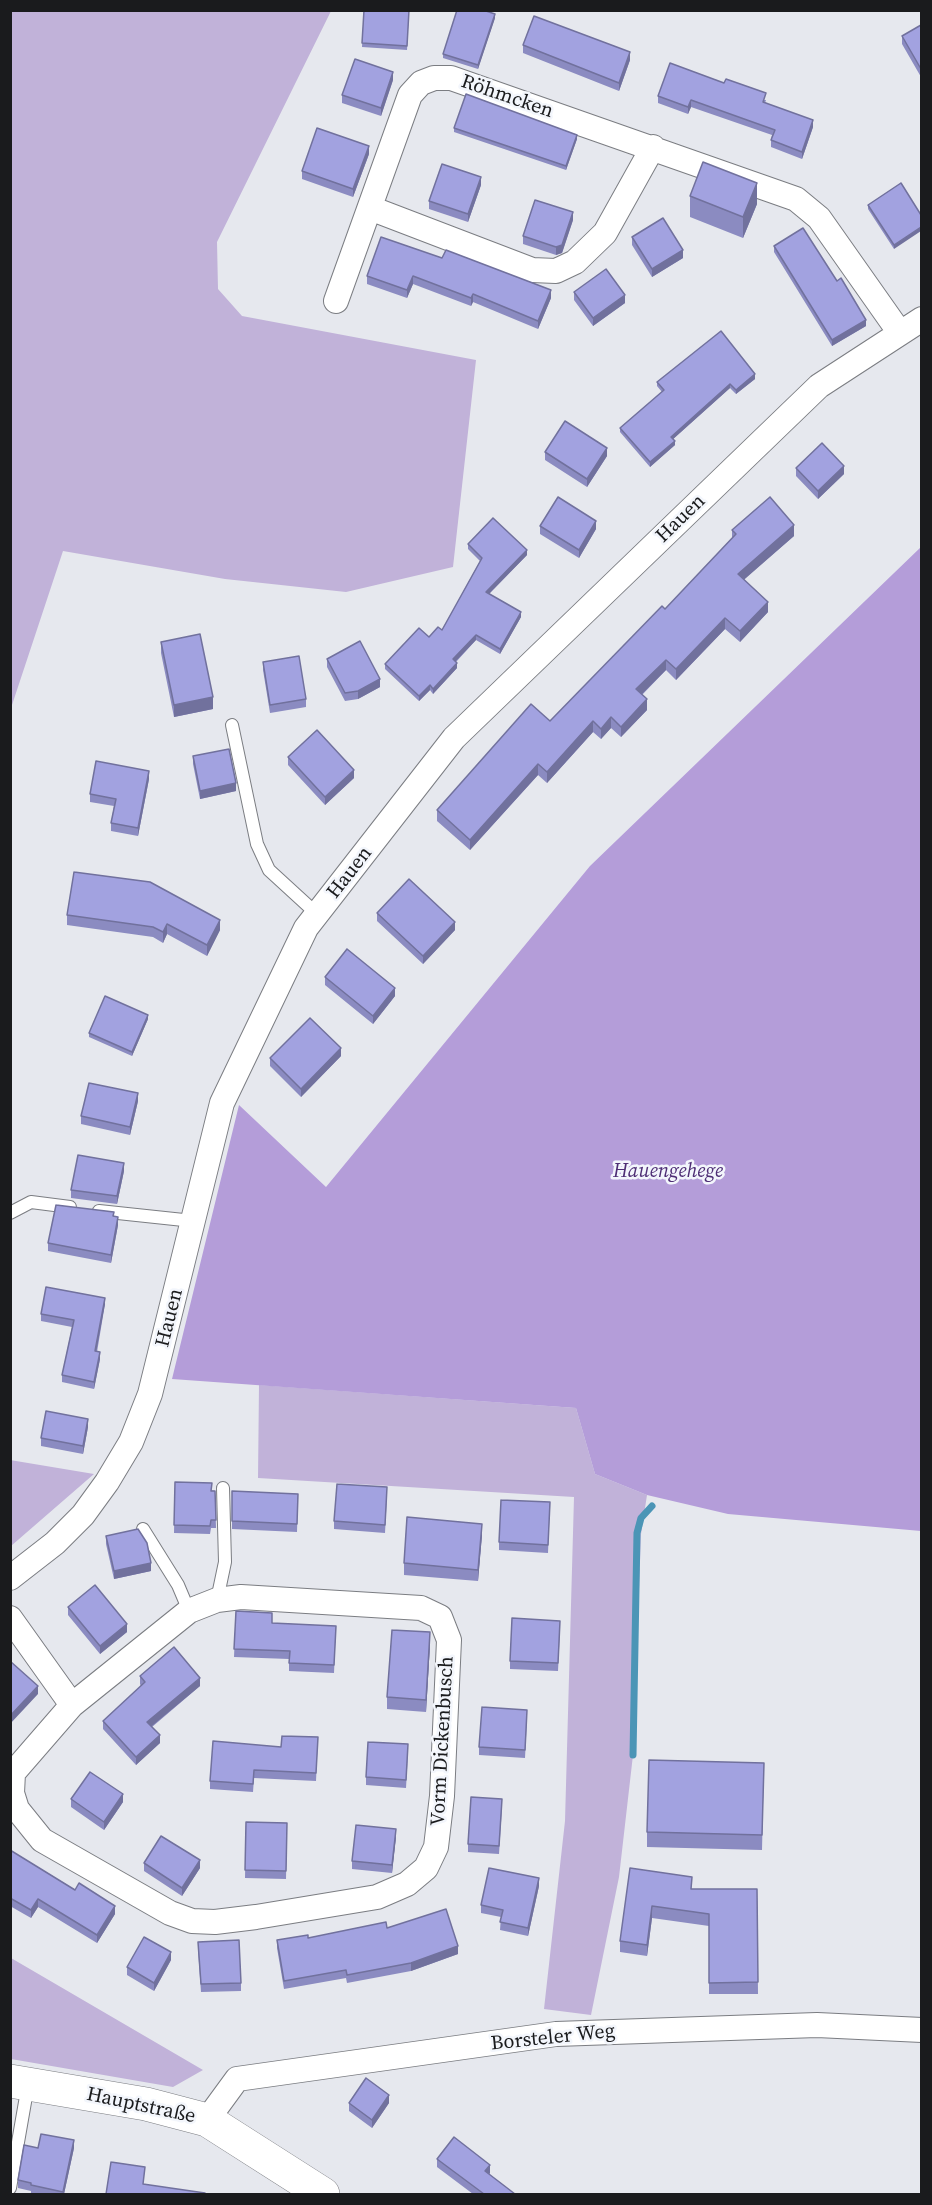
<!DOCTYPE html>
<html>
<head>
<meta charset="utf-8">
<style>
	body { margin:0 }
	#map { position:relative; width:932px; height:2205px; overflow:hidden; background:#e6e8ee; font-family:"Source Serif 4",serif }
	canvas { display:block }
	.frame { position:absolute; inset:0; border:12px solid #1a1b1d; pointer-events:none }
</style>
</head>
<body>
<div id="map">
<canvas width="932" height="2205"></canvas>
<div class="frame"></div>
</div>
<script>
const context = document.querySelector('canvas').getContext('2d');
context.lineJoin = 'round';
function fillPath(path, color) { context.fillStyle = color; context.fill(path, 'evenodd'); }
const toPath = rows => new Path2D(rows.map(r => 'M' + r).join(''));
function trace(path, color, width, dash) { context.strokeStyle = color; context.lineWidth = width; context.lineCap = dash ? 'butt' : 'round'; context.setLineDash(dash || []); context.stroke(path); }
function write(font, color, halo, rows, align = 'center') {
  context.font = font + ' "Source Serif 4",serif'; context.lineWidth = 5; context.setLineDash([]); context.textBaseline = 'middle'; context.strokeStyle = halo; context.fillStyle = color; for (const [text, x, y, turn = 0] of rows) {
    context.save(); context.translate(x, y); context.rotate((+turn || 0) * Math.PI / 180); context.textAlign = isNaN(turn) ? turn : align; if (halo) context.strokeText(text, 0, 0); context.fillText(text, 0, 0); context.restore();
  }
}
fillPath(toPath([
	[11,10,331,11,217,242,218,289,242,316,476,360,453,567,346,592,225,579,63,551,11,708],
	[259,1385,576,1408,595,1474,647,1495,641,1534,633,1755,619,1877,591,2015,544,2009,565,1821,574,1497,258,1478],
	[10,1460,94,1474,11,1546,10,1546],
	[10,1958,11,1958,203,2070,173,2087,11,2059]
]), '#c1b2d9');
fillPath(toPath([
	[921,547,921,1531,728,1514,647,1495,595,1474,576,1408,172,1379,239,1105,326,1187,590,866]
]), '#b49dd9');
trace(toPath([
	[633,1755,637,1533,641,1518,652,1506]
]), '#4b95b6', 7);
const service = toPath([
	[232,725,257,844,269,870,317,914],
	[99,1211,193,1221],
	[10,1213,31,1202,70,1207],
	[143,1529,178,1585,189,1611],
	[217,1600,225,1562,223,1488],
	[10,2188,28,2085]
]);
const minor = toPath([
	[370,208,532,270,556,271,575,262,605,233,653,147],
	[336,301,410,95,421,83,434,78,451,78,796,199,819,218,900,333],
	[10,1578,55,1543,83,1515,107,1482,131,1442,150,1394,222,1103,306,928,454,738,819,386,922,319],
	[241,1597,421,1608,440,1617,449,1640,442,1796,436,1847,426,1868,407,1884,377,1897,256,1917,215,1922,192,1921,170,1913,42,1840,17,1809,12,1793,13,1773,72,1705,189,1611,217,1600,241,1597],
	[10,1618,72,1705],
	[207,2120,237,2079,556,2034,817,2025,922,2030]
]);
const secondary = toPath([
	[10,2081,146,2104,207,2120,323,2194]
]);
trace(service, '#7b7d82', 14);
trace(minor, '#7b7d82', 26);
trace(secondary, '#7b7d82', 34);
trace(service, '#fff', 12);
trace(minor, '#fff', 24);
trace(secondary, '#fff', 33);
fillPath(toPath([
	[364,10,409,10,407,50,362,47],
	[495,18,478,69,443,58,443,54],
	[921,25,921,77,902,44,902,36],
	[523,45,630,60,619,91,523,53],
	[393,80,381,116,342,103,342,95],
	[658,96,766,100,765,103,813,127,802,159,771,147,771,140,772,135,691,107,688,114,658,103],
	[454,128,577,139,566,170,454,132],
	[369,154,353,197,302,179,302,171],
	[901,183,894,249,868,209,868,205],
	[481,185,468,222,429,209,429,201],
	[690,196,757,204,743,238,690,217],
	[573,220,562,253,556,255,523,244,523,236],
	[381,237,551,298,538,329,473,302,471,306,413,284,407,298,367,284,367,276],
	[632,237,683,258,652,277,632,245],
	[774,246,837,281,866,326,832,346,774,252],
	[574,292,625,303,593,326,574,300],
	[921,351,921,362,920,360,920,352],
	[755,379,736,394,730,388,673,439,675,445,650,467,620,432,620,428,662,392,657,386,657,382],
	[545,452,607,456,587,487,545,460],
	[796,468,844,474,818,499,796,476],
	[540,526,596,529,579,558,540,534],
	[732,530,794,536,744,579,768,612,740,642,725,629,676,680,666,670,642,695,647,710,621,737,611,728,601,739,593,732,547,783,538,775,470,850,437,821,437,810,550,721,665,609,732,538],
	[468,544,527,555,489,594,521,617,500,654,476,640,456,662,457,668,433,694,430,690,419,701,385,669,385,664,429,637,442,630,480,561,468,549],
	[161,642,213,709,174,717,161,653],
	[327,659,380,687,358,699,345,701,327,667],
	[263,662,306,699,306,707,270,713,263,670],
	[193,756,236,791,200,799,193,764],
	[288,757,354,778,325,805,288,765],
	[149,779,138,836,111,831,111,823,114,806,90,802,90,794],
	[74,872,220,930,207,956,167,934,163,943,153,937,67,925,67,915],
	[377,913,455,930,423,964,377,921],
	[325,977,395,996,373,1024,325,985],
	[148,1019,132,1056,89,1037,89,1033],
	[341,1056,301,1097,270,1066,270,1058],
	[138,1101,130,1135,81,1124,81,1116],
	[124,1171,117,1204,71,1198,71,1190],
	[114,1216,118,1225,111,1263,48,1251,48,1243],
	[105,1304,97,1352,100,1359,94,1389,62,1382,62,1375,72,1327,41,1321,41,1314],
	[88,1427,83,1454,41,1446,41,1438],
	[175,1482,215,1491,216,1528,211,1528,210,1534,174,1533],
	[232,1491,298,1494,297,1532,232,1529],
	[387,1495,385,1533,334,1529,334,1521],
	[550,1502,548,1553,499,1550,499,1542],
	[482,1535,478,1581,404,1575,404,1563],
	[106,1536,151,1571,114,1579,106,1544],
	[68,1607,127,1632,100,1654,68,1615],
	[236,1611,272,1623,336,1626,334,1673,289,1671,289,1659,234,1657],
	[560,1629,558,1671,510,1669,510,1661],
	[430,1644,426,1712,387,1709,387,1697],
	[140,1676,200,1686,152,1727,160,1743,136,1765,103,1729,103,1721,141,1686,140,1684],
	[527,1718,525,1758,479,1755,479,1747],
	[318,1737,316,1781,254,1778,253,1792,210,1789,210,1781,281,1747],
	[408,1752,406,1788,366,1785,366,1777],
	[764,1763,762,1850,647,1847,647,1832],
	[71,1799,123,1802,104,1830,71,1807],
	[502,1807,499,1854,468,1852,468,1844],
	[246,1822,287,1823,286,1879,245,1878],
	[396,1837,392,1873,352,1869,352,1861],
	[10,1850,115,1914,97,1943,38,1907,31,1918,10,1906],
	[144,1863,200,1868,182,1896,144,1871],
	[630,1868,692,1889,757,1889,758,1994,709,1994,709,1926,652,1918,647,1956,620,1952,620,1941],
	[539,1886,528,1936,500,1930,501,1917,481,1913,481,1905],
	[387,1928,458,1954,411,1971,347,1983,346,1978,284,1989,277,1948,277,1940,308,1938],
	[198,1950,241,1983,241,1991,201,1992],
	[171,1960,154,1991,127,1975,127,1967],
	[349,2103,389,2103,372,2128,349,2111],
	[38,2148,74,2148,64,2194,36,2194,31,2193,31,2191,18,2188,18,2180],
	[437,2159,490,2173,489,2174,515,2194,473,2194,437,2167]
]), '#8b8bc1');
fillPath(toPath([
	[495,14,495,18,478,69,478,65],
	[630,52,630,60,619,91,619,83],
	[393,72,393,80,381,116,381,108],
	[691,100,691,107,688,114,688,107],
	[813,120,813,127,802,159,802,152],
	[577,135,577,139,566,170,566,166],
	[369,146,369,154,353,197,353,189],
	[481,177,481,185,468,222,468,214],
	[757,183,757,204,743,238,743,217],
	[573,212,573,220,562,253,556,255,556,247],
	[921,227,921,231,894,249,894,245],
	[683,250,683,258,652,277,652,269],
	[413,276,413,284,407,298,407,290],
	[551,290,551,298,538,329,538,321],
	[473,294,473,302,471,306,471,298],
	[625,295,625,303,593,326,593,318],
	[866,320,866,326,832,346,832,340],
	[755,374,755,379,736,394,736,390],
	[730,384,730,388,671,441,671,437],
	[675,441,675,445,650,467,650,462],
	[607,448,607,456,587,487,587,479],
	[844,466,844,474,818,499,818,491],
	[596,521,596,529,579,558,579,550],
	[794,525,794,536,738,585,738,574],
	[527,550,527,555,486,597,486,592],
	[768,602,768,612,740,642,740,631],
	[521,612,521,617,500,654,500,649],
	[725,618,725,629,676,680,676,669],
	[476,635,476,640,453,664,453,659],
	[666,660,666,670,636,700,636,689],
	[457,663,457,668,433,694,433,689],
	[380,679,380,687,358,699,358,691],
	[430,685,430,690,419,701,419,696],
	[213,697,213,709,174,717,174,705],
	[647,699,647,710,621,737,621,727],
	[611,717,611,728,601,739,601,729],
	[593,721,593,732,547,783,547,772],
	[538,764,538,775,470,850,470,840],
	[354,770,354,778,325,805,325,797],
	[149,771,149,779,138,836,138,828],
	[236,783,236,791,200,799,200,791],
	[220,920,220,930,207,956,207,945],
	[455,922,455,930,423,964,423,956],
	[167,924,167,934,163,943,163,932],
	[395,988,395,996,373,1024,373,1016],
	[148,1015,148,1019,132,1056,132,1052],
	[341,1048,341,1056,301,1097,301,1089],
	[138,1093,138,1101,130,1135,130,1127],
	[124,1163,124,1171,117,1204,117,1196],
	[118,1217,118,1225,111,1263,111,1255],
	[105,1298,105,1304,95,1358,95,1351],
	[100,1352,100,1359,94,1389,94,1382],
	[88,1419,88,1427,83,1454,83,1446],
	[482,1524,482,1535,478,1581,478,1570],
	[151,1563,151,1571,114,1579,114,1571],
	[127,1624,127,1632,100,1654,100,1646],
	[430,1632,430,1644,426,1712,426,1700],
	[200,1678,200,1686,147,1730,147,1722],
	[38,1686,38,1694,10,1724,10,1716],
	[160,1735,160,1743,136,1765,136,1757],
	[123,1794,123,1802,104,1830,104,1822],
	[396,1829,396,1837,392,1873,392,1865],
	[200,1860,200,1868,182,1896,182,1888],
	[539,1878,539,1886,528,1936,528,1928],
	[38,1899,38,1907,31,1918,31,1910],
	[115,1906,115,1914,97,1943,97,1935],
	[652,1906,652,1918,647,1956,647,1945],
	[458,1946,458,1954,411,1971,411,1963],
	[171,1952,171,1960,154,1991,154,1983],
	[389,2095,389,2103,372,2128,372,2120],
	[74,2140,74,2148,64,2194,63,2194],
	[490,2165,490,2173,485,2179,485,2171]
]), '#71719d');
const building = toPath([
	[364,10,409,10,407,46,362,43,364,10],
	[457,10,483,10,495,14,478,65,443,54,457,10],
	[534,16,630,52,619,83,523,45,534,16],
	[921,25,921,69,902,36,921,25],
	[355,59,393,72,381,108,342,95,355,59],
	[670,63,724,83,726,79,766,93,763,102,813,120,802,152,771,140,775,130,691,100,688,107,658,96,670,63],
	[466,94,577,135,566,166,454,128,466,94],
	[317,128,369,146,353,189,302,171,317,128],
	[703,162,757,183,743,217,690,196,703,162],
	[442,164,481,177,468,214,429,201,442,164],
	[901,183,921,215,921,227,894,245,868,205,901,183],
	[535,200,573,212,562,245,556,247,523,236,535,200],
	[663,218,683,250,652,269,632,237,663,218],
	[803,228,837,281,841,278,866,320,832,340,774,246,803,228],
	[381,237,442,258,446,250,551,290,538,321,473,294,471,298,413,276,407,290,367,276,381,237],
	[606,269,625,295,593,318,574,292,606,269],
	[721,331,755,374,736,390,730,384,671,437,675,441,650,462,620,428,664,390,657,382,721,331],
	[565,421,607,448,587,479,545,452,565,421],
	[822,443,844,466,818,491,796,468,822,443],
	[558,497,596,521,579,550,540,526,558,497],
	[770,497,794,525,738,574,768,602,740,631,725,618,676,669,666,660,636,689,647,699,621,727,611,717,601,729,593,721,547,772,538,764,470,840,437,810,531,704,550,721,662,606,665,609,736,534,732,530,770,497],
	[493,518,527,550,486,592,521,612,500,649,476,635,453,659,457,663,433,689,430,685,419,696,385,664,419,628,429,637,438,627,442,630,482,558,468,544,493,518],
	[200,634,213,697,174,705,161,642,200,634],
	[360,641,380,679,358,691,345,693,327,659,360,641],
	[299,656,306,699,270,705,263,662,299,656],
	[317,730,354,770,325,797,288,757,317,730],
	[229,749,236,783,200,791,193,756,229,749],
	[96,761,149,771,138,828,111,823,116,799,90,794,96,761],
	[74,872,150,882,220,920,207,945,167,924,163,932,153,927,67,915,74,872],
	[409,879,455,922,423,956,377,913,409,879],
	[347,949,395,988,373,1016,325,977,347,949],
	[105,996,148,1015,132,1052,89,1033,105,996],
	[310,1018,341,1048,301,1089,270,1058,310,1018],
	[89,1083,138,1093,130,1127,81,1116,89,1083],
	[78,1155,124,1163,117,1196,71,1190,78,1155],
	[56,1205,114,1212,113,1216,118,1217,111,1255,48,1243,56,1205],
	[46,1287,105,1298,95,1351,100,1352,94,1382,62,1375,74,1320,41,1314,46,1287],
	[46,1411,88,1419,83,1446,41,1438,46,1411],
	[175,1482,212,1483,211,1491,215,1491,216,1520,211,1520,210,1526,174,1525,175,1482],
	[337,1484,387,1487,385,1525,334,1521,337,1484],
	[232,1491,298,1494,297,1524,232,1521,232,1491],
	[501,1500,550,1502,548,1545,499,1542,501,1500],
	[407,1517,482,1524,478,1570,404,1563,407,1517],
	[138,1529,147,1543,151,1563,114,1571,106,1536,138,1529],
	[95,1585,127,1624,100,1646,68,1607,95,1585],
	[236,1611,272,1613,272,1623,336,1626,334,1665,289,1663,290,1651,234,1649,236,1611],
	[512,1618,560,1621,558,1663,510,1661,512,1618],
	[392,1630,430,1632,426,1700,387,1697,392,1630],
	[174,1647,200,1678,147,1722,160,1735,136,1757,103,1721,145,1682,140,1676,174,1647],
	[10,1661,38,1686,10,1716,10,1661],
	[482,1707,527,1710,525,1750,479,1747,482,1707],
	[282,1736,318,1737,316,1773,254,1770,253,1784,210,1781,213,1741,281,1747,282,1736],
	[368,1742,408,1744,406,1780,366,1777,368,1742],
	[649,1760,764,1763,762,1835,647,1832,649,1760],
	[90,1772,123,1794,104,1822,71,1799,90,1772],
	[471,1797,502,1799,499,1846,468,1844,471,1797],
	[246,1822,287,1823,286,1871,245,1870,246,1822],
	[356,1825,396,1829,392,1865,352,1861,356,1825],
	[161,1836,200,1860,182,1888,144,1863,161,1836],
	[10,1850,75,1890,79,1883,115,1906,97,1935,38,1899,31,1910,10,1898,10,1850],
	[489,1868,539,1878,528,1928,500,1922,503,1910,481,1905,489,1868],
	[630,1868,692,1877,691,1889,757,1889,758,1982,709,1983,709,1914,652,1906,647,1945,620,1941,630,1868],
	[446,1909,458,1946,411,1963,347,1975,346,1970,284,1981,277,1940,308,1935,308,1938,386,1922,387,1928,446,1909],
	[144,1937,171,1952,154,1983,127,1967,144,1937],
	[239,1940,241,1983,201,1984,198,1942,239,1940],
	[366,2078,389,2095,372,2120,349,2103,366,2078],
	[41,2134,74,2140,63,2192,31,2185,31,2183,18,2180,24,2145,38,2148,41,2134],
	[454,2137,490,2165,485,2171,515,2194,484,2194,437,2159,454,2137],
	[111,2162,145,2167,143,2184,205,2193,205,2194,106,2194,111,2162]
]);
fillPath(building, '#a2a2e0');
trace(building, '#71719d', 1.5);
write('20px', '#1a1b1d', '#f3f6fc', [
	["Röhmcken",507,97,19],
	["Hauen",681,519,-44],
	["Hauen",350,873,-52],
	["Hauen",170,1318,-76],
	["Vorm Dickenbusch",443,1741,-87],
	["Borsteler Weg",553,2038,-6],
	["Hauptstraße",141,2106,12]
]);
write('italic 20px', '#4e2e75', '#f3f6fc', [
	["Hauengehege",668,1172]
]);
</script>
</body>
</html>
